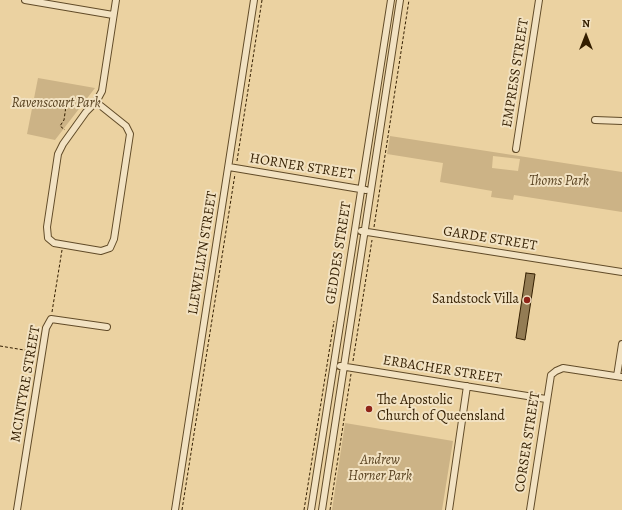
<!DOCTYPE html>
<html>
<head>
<meta charset="utf-8">
<style>
	body { margin:0 }
	#map { position:relative; width:622px; height:510px; overflow:hidden; background:#ebd2a1; font-family:Alegreya,serif }
	canvas { display:block }
	.north { position:absolute; left:566px; top:16px; width:40px; height:40px; -webkit-text-stroke:3px #f2e2c2; paint-order:stroke; rotate:0deg; font-size:11px; font-weight:700; line-height:16px; text-align:center; color:#331e00 }
	.north::after { content:''; display:block; margin:auto; width:14px; height:18px; background:#331e00; clip-path:polygon(50% 0,100% 100%,50% 72%,0 100%) }
</style>
</head>
<body>
<div id="map">
<canvas width="622" height="510"></canvas>
<div class="north">N</div>
</div>
<script>
const context = document.querySelector('canvas').getContext('2d');
context.lineJoin = 'round';
function fillPath(path, color) { context.fillStyle = color; context.fill(path, 'evenodd'); }
const toPath = rows => new Path2D(rows.map(r => 'M' + r).join(''));
function trace(path, color, width, dash) { context.strokeStyle = color; context.lineWidth = width; context.lineCap = dash ? 'butt' : 'round'; context.setLineDash(dash || []); context.stroke(path); }
function write(font, color, halo, rows, align = 'center') {
  context.font = font + ' Alegreya,serif'; context.lineWidth = 4; context.setLineDash([]); context.textBaseline = 'middle'; context.strokeStyle = halo; context.fillStyle = color; for (const [text, x, y, turn = 0] of rows) {
    context.save(); context.translate(x, y); context.rotate((+turn || 0) * Math.PI / 180); context.textAlign = isNaN(turn) ? turn : align; if (halo) context.strokeText(text, 0, 0); context.fillText(text, 0, 0); context.restore();
  }
}
fillPath(toPath([
	[38,78,95,88,55,140,27,134],
	[390,136,622,172,622,212,514,195,513,200,491,197,492,191,440,182,443,163,387,154],
	[493,156,520,159,518,171,492,168],
	[345,423,453,441,442,510,332,510]
]), '#ccb386');
const building = toPath([
	[526,273,535,274,525,340,516,338,526,273]
]);
fillPath(building, '#937c54');
trace(building, '#331e00', 1);
const minor = toPath([
	[25,0,113,15],
	[96,102,126,126,130,134,114,239,110,248,101,251,54,243,48,238,47,227,58,154,63,144,86,112,96,102,102,91,116,0],
	[595,120,622,121],
	[516,149,539,0],
	[229,167,366,190],
	[361,231,622,272],
	[340,366,546,399],
	[617,376,622,344],
	[17,510,46,328,51,319,107,327],
	[175,510,254,0],
	[311,510,391,0],
	[322,510,400,0],
	[449,510,467,386],
	[530,510,551,375,556,371,563,368,622,377]
]);
trace(minor, '#614b28', 8);
trace(toPath([
	[52,103,58,100,63,101,66,106,64,120,60,126,65,130],
	[237,161,262,0],
	[374,227,409,0],
	[52,312,62,250],
	[0,346,36,352],
	[353,361,372,240],
	[182,510,235,174],
	[304,510,334,321],
	[330,510,351,374]
]), '#331e00', 1, [3, 2]);
trace(minor, '#f2e2c2', 6);
for (const [x, y, r, color] of [
	[527,300,4,"#8f2418"],
	[369,409,4,"#8f2418"]
]) { const dot = new Path2D(); dot.arc(x, y, r, 0, 2 * Math.PI); context.fillStyle = color; context.fill(dot); trace(dot, '#f2e2c2', 1.5); }
write('14px', '#331e00', '#f2e2c2', [
	["EMPRESS STREET",516,73,-81],
	["HORNER STREET",302,167,9],
	["GARDE STREET",490,239,9],
	["LLEWELLYN STREET",203,253,-81],
	["GEDDES STREET",339,253,-81],
	["ERBACHER STREET",442,370,9],
	["MCINTYRE STREET",26,384,-80],
	["CORSER STREET",528,442,-81]
]);
write('italic 14px', '#594322', '#f2e2c2', [
	["Ravenscourt Park",56,104],
	["Thoms Park",559,182],
	["Andrew",380,461],
	["Horner Park",380,477]
]);
write('14px', '#331e00', '#f2e2c2', [
	["Sandstock Villa",519,300],
	["The Apostolic",377,401,"left"],
	["Church of Queensland",377,417,"left"]
], 'right');
</script>
</body>
</html>
